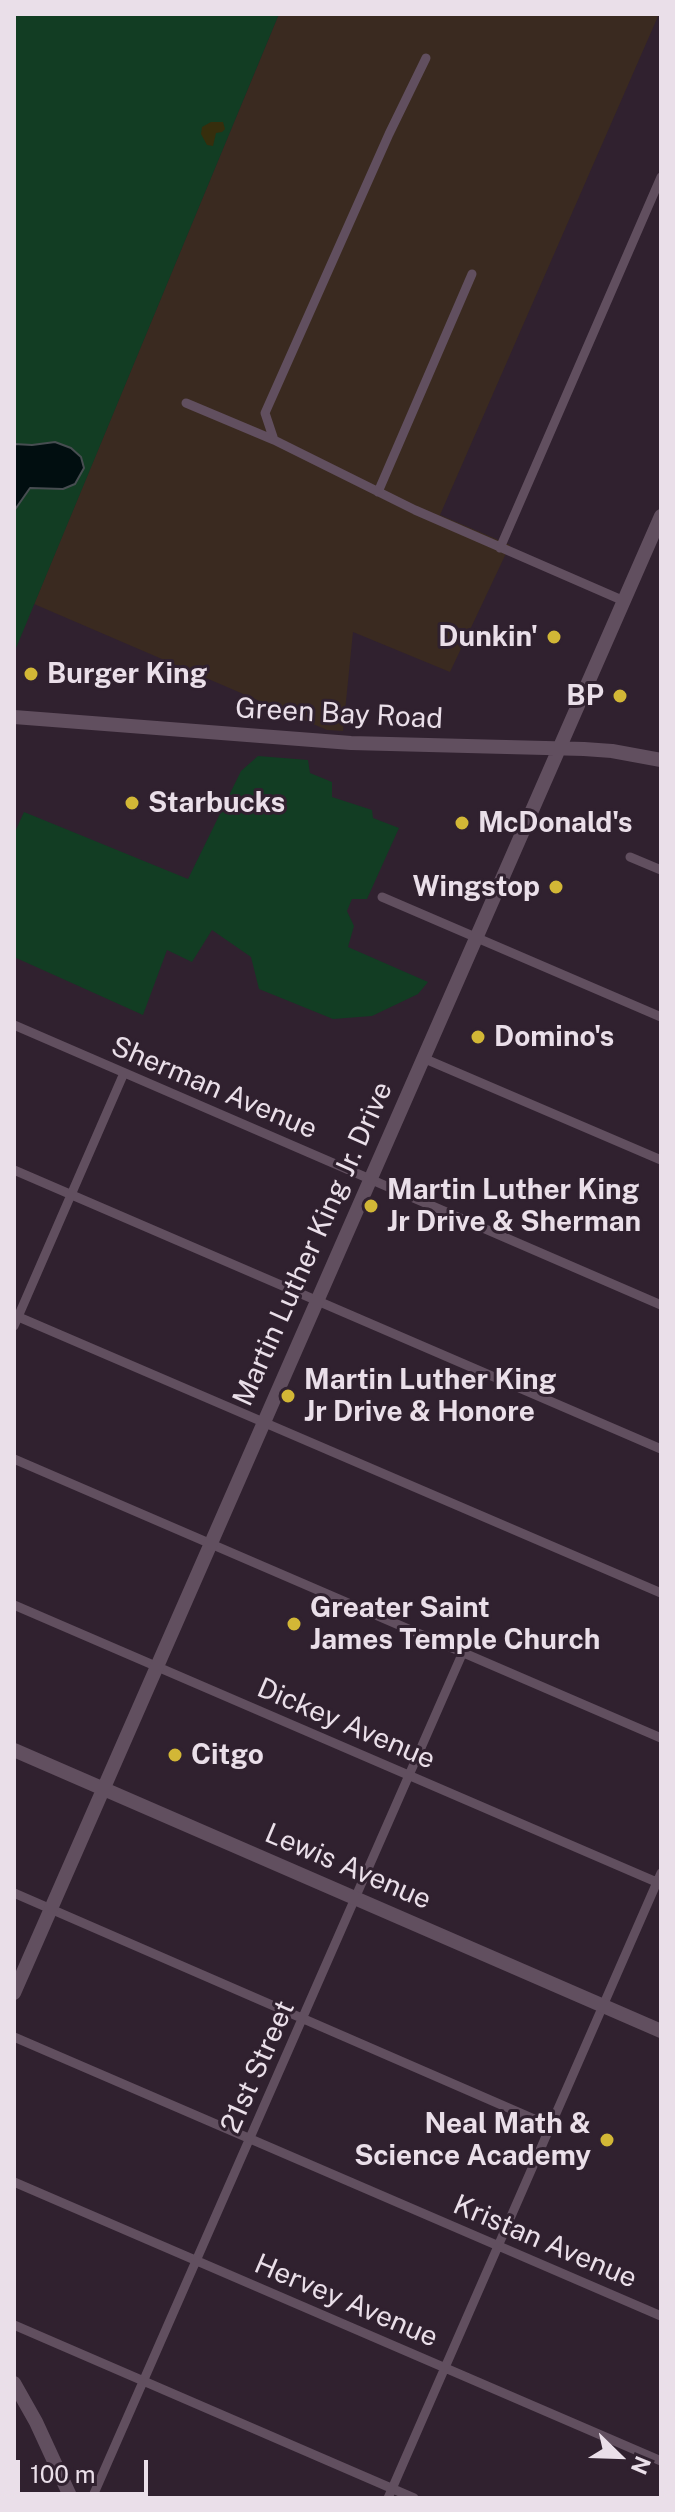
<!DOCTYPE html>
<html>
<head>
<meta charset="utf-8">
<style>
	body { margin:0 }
	#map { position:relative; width:675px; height:2512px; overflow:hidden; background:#30212f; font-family:"Public Sans",sans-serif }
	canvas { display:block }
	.frame { position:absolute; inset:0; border:16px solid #eadfe9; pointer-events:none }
	.north { position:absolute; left:579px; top:2416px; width:80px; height:80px; -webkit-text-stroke:6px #30212f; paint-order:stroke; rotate:113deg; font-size:22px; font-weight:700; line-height:32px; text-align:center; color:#eadfe9 }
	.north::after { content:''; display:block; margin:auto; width:28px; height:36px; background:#eadfe9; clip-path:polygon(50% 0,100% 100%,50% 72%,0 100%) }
	.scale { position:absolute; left:16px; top:2460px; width:132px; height:36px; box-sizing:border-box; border:4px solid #eadfe9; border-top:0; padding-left:10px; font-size:24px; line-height:28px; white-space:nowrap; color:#eadfe9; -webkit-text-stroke:6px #30212f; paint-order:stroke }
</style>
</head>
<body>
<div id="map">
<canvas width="675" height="2512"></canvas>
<div class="frame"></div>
<div class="north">N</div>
<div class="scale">100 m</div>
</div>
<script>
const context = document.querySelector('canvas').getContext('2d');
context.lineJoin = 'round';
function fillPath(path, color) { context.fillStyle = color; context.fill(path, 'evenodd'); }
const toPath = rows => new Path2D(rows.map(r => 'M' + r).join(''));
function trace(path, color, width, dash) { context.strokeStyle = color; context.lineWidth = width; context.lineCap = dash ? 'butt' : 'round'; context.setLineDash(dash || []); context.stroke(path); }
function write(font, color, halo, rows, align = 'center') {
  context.font = font + ' "Public Sans",sans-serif'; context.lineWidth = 6; context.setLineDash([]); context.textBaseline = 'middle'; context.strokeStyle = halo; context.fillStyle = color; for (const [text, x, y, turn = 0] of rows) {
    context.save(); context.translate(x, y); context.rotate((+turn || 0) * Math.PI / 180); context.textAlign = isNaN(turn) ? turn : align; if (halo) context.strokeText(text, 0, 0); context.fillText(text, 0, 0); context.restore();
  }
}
fillPath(toPath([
	[279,14,659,14,440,515,510,545,450,672,353,632,343,731,327,730,34,604]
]), '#3a2a20');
fillPath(toPath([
	[14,14,279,14,14,653],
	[258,756,308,760,310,773,332,782,332,797,372,810,373,818,399,828,367,899,352,899,347,911,354,926,348,947,428,982,418,994,372,1016,333,1019,259,989,251,957,212,930,192,962,167,950,143,1015,14,957,14,834,24,812,188,879,241,771]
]), '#123d23');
fillPath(toPath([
	[211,122,223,122,225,129,222,132,216,133,213,146,207,145,201,134,202,127]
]), '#362e0d');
const water = toPath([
	[55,442,71,448,81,457,84,468,75,484,63,489,30,488,14,511,14,444,32,445,55,442]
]);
fillPath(water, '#010e10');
trace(water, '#474d51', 2);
trace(toPath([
	[186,403,274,440,415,510,624,601],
	[274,440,265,413,389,134,426,58],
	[378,492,472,274],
	[500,548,661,177],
	[630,857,661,870],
	[382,897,661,1017],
	[14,1025,661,1305],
	[423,1058,661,1160],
	[14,1170,661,1449],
	[14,1315,661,1593],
	[14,1326,124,1073],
	[14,1459,661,1738],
	[14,1605,661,1884],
	[14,1893,550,2126],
	[14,2037,661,2316],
	[14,2182,661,2461],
	[14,2325,414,2498],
	[92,2498,463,1652],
	[388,2498,661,1873]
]), '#614f5f', 9);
trace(toPath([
	[14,717,351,743,584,749,612,751,661,760],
	[14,1750,661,2031],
	[14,1993,661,516],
	[14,2383,36,2422,71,2498]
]), '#614f5f', 14);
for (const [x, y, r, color] of [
	[554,637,8,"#d2b736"],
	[31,674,8,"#d2b736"],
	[620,696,8,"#d2b736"],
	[132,803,8,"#d2b736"],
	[462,823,8,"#d2b736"],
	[556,887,8,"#d2b736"],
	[478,1037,8,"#d2b736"],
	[371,1206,8,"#d2b736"],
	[288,1396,8,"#d2b736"],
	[294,1624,8,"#d2b736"],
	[175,1755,8,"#d2b736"],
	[607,2140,8,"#d2b736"]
]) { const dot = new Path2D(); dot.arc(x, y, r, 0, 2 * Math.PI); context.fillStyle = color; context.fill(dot); trace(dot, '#30212f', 3); }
write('bold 28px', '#eadfe9', '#30212f', [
	["Dunkin'",538,637,"right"],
	["Burger King",47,674],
	["BP",604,696,"right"],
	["Starbucks",148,803],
	["McDonald's",478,823],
	["Wingstop",540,887,"right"],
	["Domino's",494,1037],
	["Martin Luther King",387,1190],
	["Jr Drive & Sherman",387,1222],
	["Martin Luther King",304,1380],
	["Jr Drive & Honore",304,1412],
	["Greater Saint",310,1608],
	["James Temple Church",310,1640],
	["Citgo",191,1755],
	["Neal Math &",591,2124,"right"],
	["Science Academy",591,2156,"right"]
], 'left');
write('28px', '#eadfe9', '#30212f', [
	["Green Bay Road",339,714,3],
	["Sherman Avenue",214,1088,23],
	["Martin Luther King Jr. Drive",313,1244,-66],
	["Dickey Avenue",346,1724,23],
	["Lewis Avenue",348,1867,23],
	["21st Street",258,2067,-66],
	["Kristan Avenue",545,2242,23],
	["Hervey Avenue",346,2301,23]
]);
</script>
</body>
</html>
